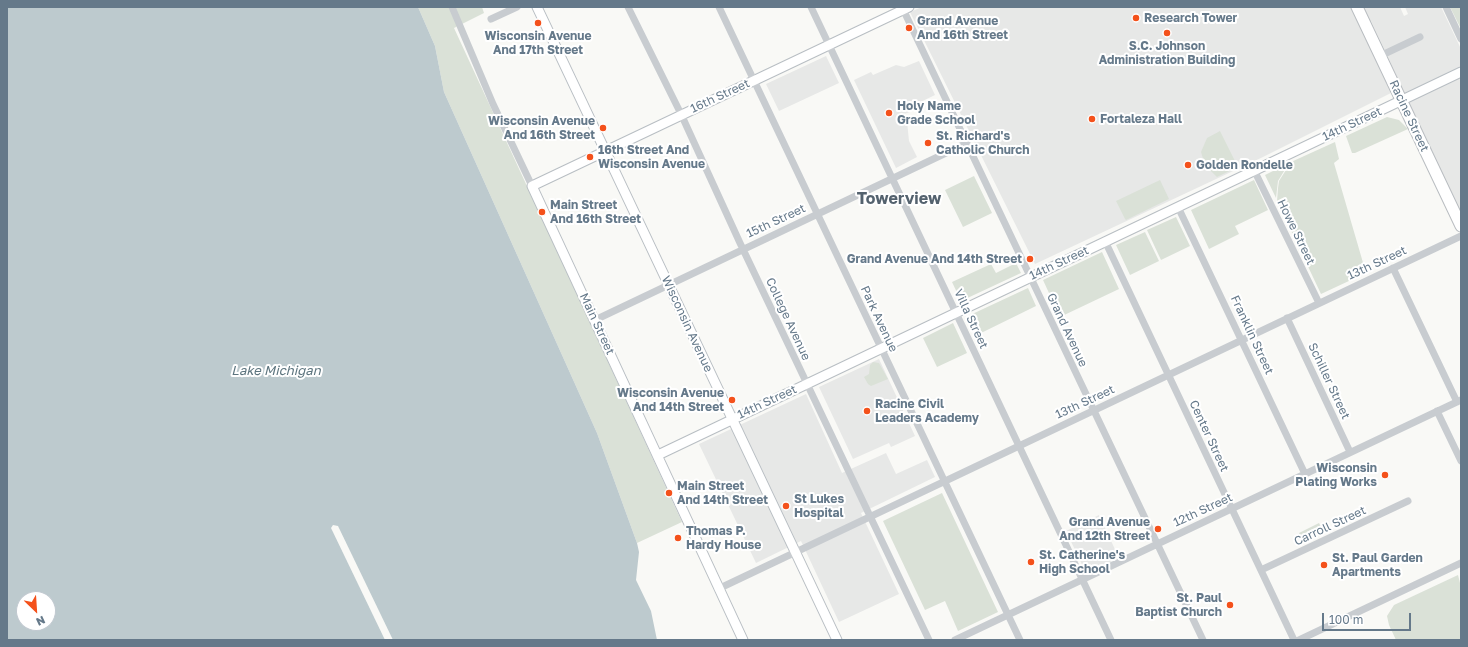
<!DOCTYPE html>
<html>
<head>
<meta charset="utf-8">
<style>
	body { margin:0 }
	#map { position:relative; width:1468px; height:647px; overflow:hidden; background:#f9f9f6; font-family:"Golos Text",sans-serif }
	canvas { display:block }
	.frame { position:absolute; inset:0; border:8px solid #65798a; pointer-events:none }
	.north { position:absolute; left:16px; top:591px; width:40px; height:40px; box-sizing:border-box; background:#fff; border:1px solid #c1c9d0; border-radius:50%; rotate:155deg; font-size:11px; font-weight:700; line-height:16px; text-align:center; color:#65798a }
	.north::after { content:''; display:block; margin:auto; width:14px; height:18px; background:#f4511b; clip-path:polygon(50% 0,100% 100%,50% 72%,0 100%) }
	.scale { position:absolute; left:1322px; top:613px; width:89px; height:18px; box-sizing:border-box; border:2px solid #65798a; border-top:0; padding-left:5px; font-size:12px; line-height:14px; white-space:nowrap; color:#65798a; -webkit-text-stroke:3px #fff; paint-order:stroke }
</style>
</head>
<body>
<div id="map">
<canvas width="1468" height="647"></canvas>
<div class="frame"></div>
<div class="north">N</div>
<div class="scale">100 m</div>
</div>
<script>
const context = document.querySelector('canvas').getContext('2d');
context.lineJoin = 'round';
function fillPath(path, color) { context.fillStyle = color; context.fill(path, 'evenodd'); }
const toPath = rows => new Path2D(rows.map(r => 'M' + r).join(''));
function trace(path, color, width, dash) { context.strokeStyle = color; context.lineWidth = width; context.lineCap = dash ? 'butt' : 'round'; context.setLineDash(dash || []); context.stroke(path); }
function write(font, color, halo, rows, align = 'center') {
  context.font = font + ' "Golos Text",sans-serif'; context.lineWidth = 4; context.setLineDash([]); context.textBaseline = 'middle'; context.strokeStyle = halo; context.fillStyle = color; for (const [text, x, y, turn = 0] of rows) {
    context.save(); context.translate(x, y); context.rotate((+turn || 0) * Math.PI / 180); context.textAlign = isNaN(turn) ? turn : align; if (halo) context.strokeText(text, 0, 0); context.fillText(text, 0, 0); context.restore();
  }
}
fillPath(toPath([
	[922,7,1400,7,1404,16,1408,14,1405,7,1441,7,1461,49,1461,213,1371,21,1360,26,1391,93,1263,157,1035,264,910,12],
	[826,56,839,83,779,111,766,84],
	[919,61,935,95,908,108,910,112,904,114,907,121,909,141,917,157,896,168,854,80,871,72,873,75,896,65,904,67],
	[879,359,915,436,891,447,889,443,853,459,819,387],
	[806,394,842,473,886,453,896,474,927,460,935,477,861,513,899,594,839,622,801,541,756,563,699,444],
	[1099,515,1119,558,1086,573,1066,531]
]), '#e7e8e7');
fillPath(toPath([
	[418,7,482,7,484,13,454,28,682,522,637,543,597,433,444,92,435,46],
	[1450,7,1461,7,1461,29],
	[1387,117,1399,120,1408,129,1355,153,1352,153,1346,136],
	[1220,131,1238,167,1217,177,1205,165,1201,152,1207,138],
	[1335,142,1339,159,1334,163,1366,273,1321,294,1277,201,1278,188,1279,181,1291,162],
	[1289,163,1278,181,1276,198,1265,175],
	[974,176,992,213,963,227,945,190],
	[1160,180,1169,199,1126,220,1125,219,1116,201],
	[1254,180,1268,210,1235,226,1239,234,1209,249,1191,210],
	[1176,217,1190,246,1161,260,1147,230],
	[1145,232,1159,261,1130,275,1116,245],
	[1102,252,1119,289,1060,317,1043,280],
	[1016,263,1021,273,961,301,952,282,991,264,996,273],
	[1028,288,1036,306,977,335,968,316],
	[953,323,967,353,937,367,923,338],
	[873,362,879,363,888,379,871,386,868,384,864,377,869,374,870,365],
	[942,493,998,612,958,631,945,601,925,610,883,521],
	[1319,523,1324,533,1303,543,1299,533],
	[1458,575,1461,587,1461,640,1396,640,1389,625,1387,616,1394,605]
]), '#dae1d7');
fillPath(toPath([
	[7,7,418,7,435,46,444,92,597,433,637,543,639,552,636,580,651,611,657,640,7,640],
	[24,599,48,599,48,623,24,623]
]), '#bdcace');
fillPath(toPath([
	[333,525,338,526,393,640,385,640,331,528]
]), '#f9f9f6');
const secondary = toPath([
	[537,7,837,640],
	[658,455,1461,72],
	[743,640,532,186,909,7]
]);
const primary = toPath([
	[1357,7,1461,226]
]);
trace(secondary, '#b8bec3', 11);
trace(primary, '#b9bdc1', 13);
trace(toPath([
	[452,7,493,104,532,186],
	[628,7,681,114,740,243,929,640],
	[719,7,1020,640],
	[811,7,1111,640],
	[902,7,1203,640],
	[1446,7,1461,39],
	[491,19,517,7],
	[1380,56,1420,37],
	[1254,170,1319,303],
	[1178,207,1305,474],
	[1105,241,1294,640],
	[1393,268,1457,402],
	[1287,318,1350,452],
	[595,320,967,143],
	[1437,411,1461,461],
	[1261,570,1408,501],
	[718,589,1461,236],
	[955,640,1461,400],
	[1299,640,1461,563]
]), '#c8ccd0', 7);
trace(secondary, '#fff', 9);
trace(primary, '#fff', 11);
for (const [x, y, r, color] of [
	[1136,18,4,"#f4511b"],
	[538,23,4,"#f4511b"],
	[909,28,4,"#f4511b"],
	[1167,33,4,"#f4511b"],
	[889,113,4,"#f4511b"],
	[1092,119,4,"#f4511b"],
	[603,128,4,"#f4511b"],
	[928,143,4,"#f4511b"],
	[590,157,4,"#f4511b"],
	[1188,165,4,"#f4511b"],
	[542,212,4,"#f4511b"],
	[1030,259,4,"#f4511b"],
	[732,400,4,"#f4511b"],
	[867,411,4,"#f4511b"],
	[1385,475,4,"#f4511b"],
	[669,493,4,"#f4511b"],
	[786,506,4,"#f4511b"],
	[1158,529,4,"#f4511b"],
	[678,538,4,"#f4511b"],
	[1031,562,4,"#f4511b"],
	[1324,565,4,"#f4511b"],
	[1230,605,4,"#f4511b"]
]) { const dot = new Path2D(); dot.arc(x, y, r, 0, 2 * Math.PI); context.fillStyle = color; context.fill(dot); trace(dot, '#fff', 1.5); }
write('bold 12px', '#65798a', '#fff', [
	["Research Tower",1144,18],
	["Grand Avenue",917,21],
	["And 16th Street",917,35],
	["Wisconsin Avenue",538,36,"center"],
	["And 17th Street",538,50,"center"],
	["S.C. Johnson",1167,46,"center"],
	["Administration Building",1167,60,"center"],
	["Holy Name",897,106],
	["Grade School",897,120],
	["Fortaleza Hall",1100,119],
	["Wisconsin Avenue",595,121,"right"],
	["And 16th Street",595,135,"right"],
	["St. Richard's",936,136],
	["Catholic Church",936,150],
	["16th Street And",598,150],
	["Wisconsin Avenue",598,164],
	["Golden Rondelle",1196,165],
	["Main Street",550,205],
	["And 16th Street",550,219],
	["Grand Avenue And 14th Street",1022,259,"right"],
	["Wisconsin Avenue",724,393,"right"],
	["And 14th Street",724,407,"right"],
	["Racine Civil",875,404],
	["Leaders Academy",875,418],
	["Wisconsin",1377,468,"right"],
	["Plating Works",1377,482,"right"],
	["Main Street",677,486],
	["And 14th Street",677,500],
	["St Lukes",794,499],
	["Hospital",794,513],
	["Grand Avenue",1150,522,"right"],
	["And 12th Street",1150,536,"right"],
	["Thomas P.",686,531],
	["Hardy House",686,545],
	["St. Catherine's",1039,555],
	["High School",1039,569],
	["St. Paul Garden",1332,558],
	["Apartments",1332,572],
	["St. Paul",1222,598,"right"],
	["Baptist Church",1222,612,"right"]
], 'left');
write('12px', '#65798a', '#fff', [
	["16th Street",720,96,-25],
	["Racine Street",1409,116,65],
	["14th Street",1352,124,-25],
	["15th Street",776,221,-25],
	["Howe Street",1296,232,64],
	["14th Street",1059,263,-25],
	["13th Street",1377,263,-25],
	["College Avenue",788,319,65],
	["Park Avenue",879,319,65],
	["Villa Street",971,319,65],
	["Main Street",597,324,65],
	["Wisconsin Avenue",687,324,65],
	["Grand Avenue",1067,330,65],
	["Franklin Street",1252,335,65],
	["Schiller Street",1329,381,65],
	["14th Street",767,402,-25],
	["13th Street",1085,402,-25],
	["Center Street",1209,436,65],
	["12th Street",1203,510,-25],
	["Carroll Street",1330,526,-25]
]);
write('italic 13px', '#5c747e', '#fff', [
	["Lake Michigan",276,371]
]);
write('bold 16px', '#54626e', '#fff', [
	["Towerview",899,199]
]);
</script>
</body>
</html>
